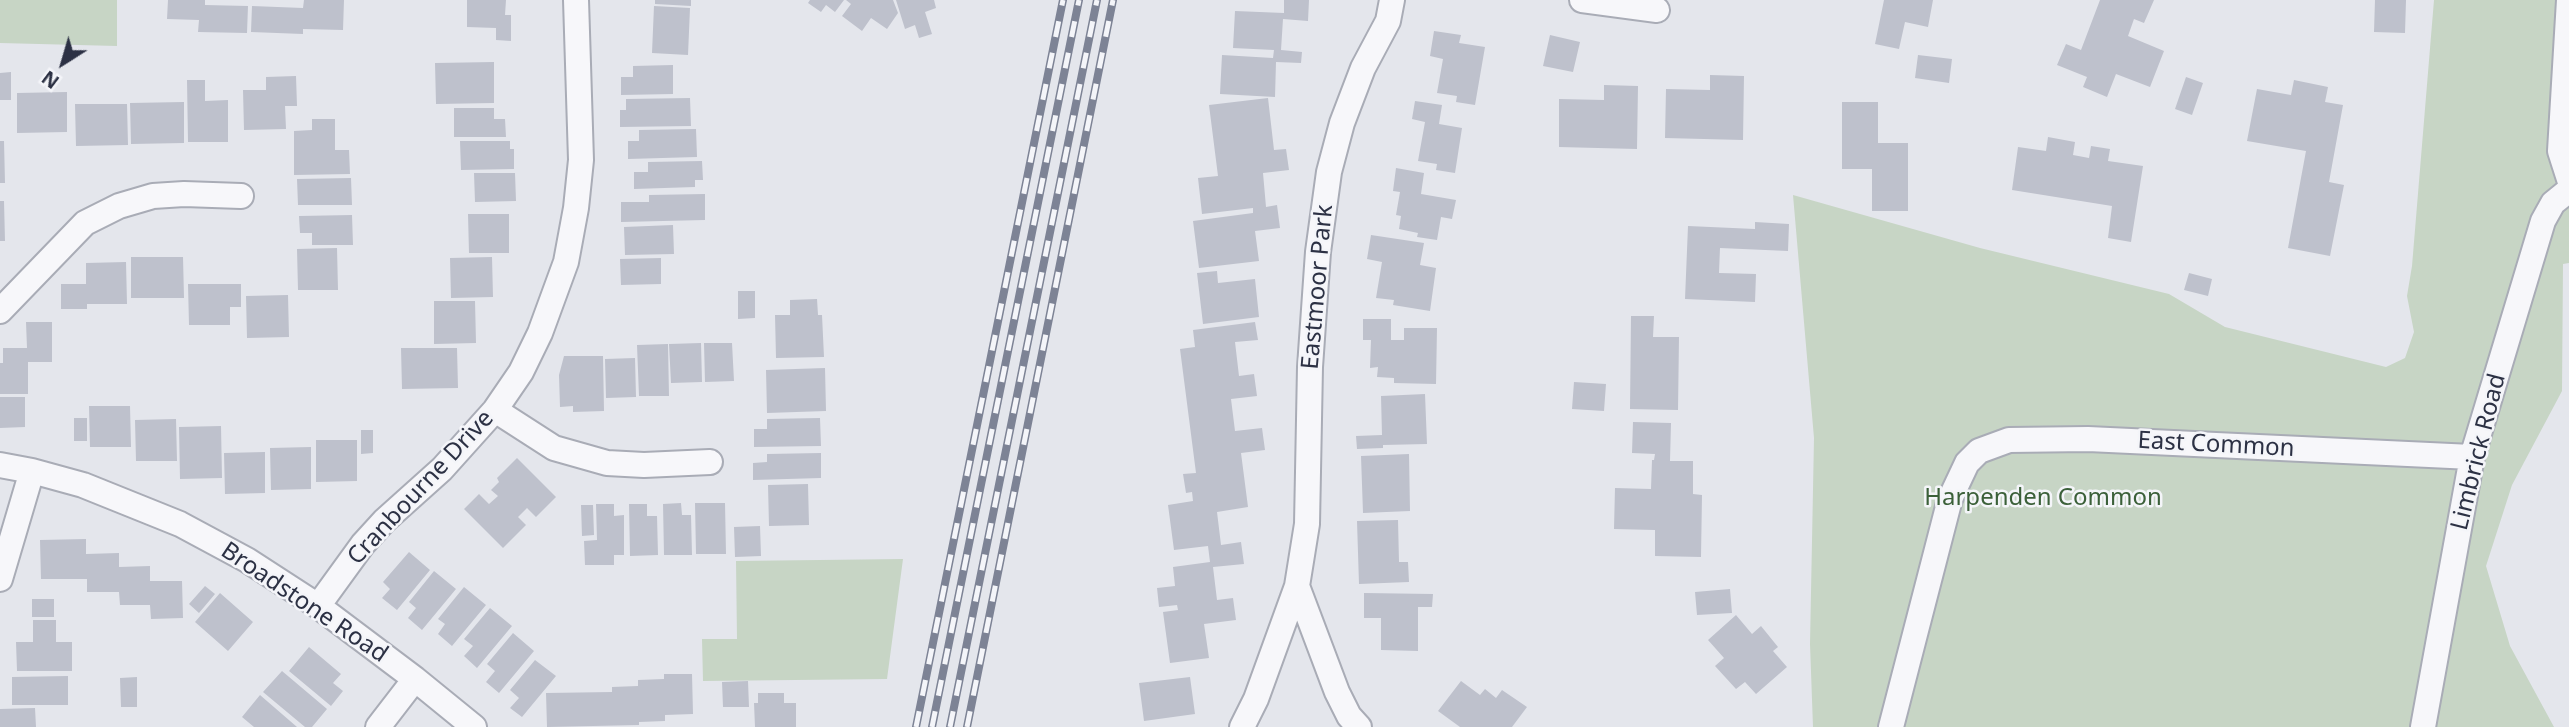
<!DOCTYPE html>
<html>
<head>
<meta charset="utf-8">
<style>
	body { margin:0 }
	#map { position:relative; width:2569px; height:727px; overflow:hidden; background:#e4e6ec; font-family:"Noto Sans",sans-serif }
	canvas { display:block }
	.north { position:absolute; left:28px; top:28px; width:70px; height:70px; -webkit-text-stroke:5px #f4f5f9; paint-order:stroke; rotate:217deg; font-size:19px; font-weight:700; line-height:28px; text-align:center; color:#2c3144 }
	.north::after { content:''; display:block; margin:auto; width:24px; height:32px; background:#2c3144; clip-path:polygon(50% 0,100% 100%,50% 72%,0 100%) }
</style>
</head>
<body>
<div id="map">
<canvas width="2569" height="727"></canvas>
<div class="north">N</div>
</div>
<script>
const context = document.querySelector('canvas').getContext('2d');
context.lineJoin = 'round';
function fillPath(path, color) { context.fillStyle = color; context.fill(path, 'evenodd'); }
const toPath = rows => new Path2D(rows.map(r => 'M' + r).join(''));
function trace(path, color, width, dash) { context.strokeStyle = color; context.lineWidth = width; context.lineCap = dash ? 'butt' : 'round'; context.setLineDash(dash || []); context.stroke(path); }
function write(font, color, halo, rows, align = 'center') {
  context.font = font + ' "Noto Sans",sans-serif'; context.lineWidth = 5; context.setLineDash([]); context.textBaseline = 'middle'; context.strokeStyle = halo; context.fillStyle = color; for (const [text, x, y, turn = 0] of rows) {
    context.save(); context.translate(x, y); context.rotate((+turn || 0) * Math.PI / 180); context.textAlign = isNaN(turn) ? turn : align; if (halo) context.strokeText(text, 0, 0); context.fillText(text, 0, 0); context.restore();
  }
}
fillPath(toPath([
	[0,0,117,0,117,46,0,43],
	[2434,0,2569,0,2569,263,2563,264,2562,391,2512,485,2486,566,2510,646,2554,727,1813,727,1810,644,1814,438,1793,195,1980,248,2169,294,2225,327,2386,367,2405,358,2414,332,2407,296,2412,266],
	[903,559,887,679,703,681,702,639,737,639,736,561]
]), '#c7d5c5');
fillPath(toPath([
	[168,0,205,0,205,5,248,6,247,33,198,32,199,20,167,19],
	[304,0,344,0,343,30,303,29,303,34,251,32,252,6,303,8],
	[467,0,506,0,505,15,511,15,511,41,496,40,496,28,467,27],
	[655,0,691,0,691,6,655,4],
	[810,0,844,0,835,12,826,5,821,12,808,3],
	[846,0,893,0,898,13,887,29,871,18,862,31,842,16,851,4],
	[896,0,934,0,936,8,925,12,932,34,919,38,915,25,905,29],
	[1284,0,1309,0,1308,21,1283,19,1281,50,1302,52,1301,63,1276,62,1275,97,1220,94,1222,55,1273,58,1274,50,1233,48,1235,11,1284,13],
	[1884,0,1933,0,1928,27,1905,22,1899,49,1875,44],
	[2100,0,2154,0,2144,23,2134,19,2128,36,2164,51,2150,87,2116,74,2107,97,2083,87,2087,77,2057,65,2066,44,2081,50],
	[2375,0,2406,0,2405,33,2374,32],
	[654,6,690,8,688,55,652,53],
	[1434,31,1461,35,1459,43,1485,47,1475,105,1456,102,1457,96,1437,93,1443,59,1430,56],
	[1550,35,1580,42,1573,72,1543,66],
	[1918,55,1952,59,1949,83,1915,78],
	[494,62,494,103,436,104,435,63],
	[673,65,673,94,621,95,621,77,633,77,633,66],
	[11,72,11,100,0,100,0,73],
	[1710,75,1744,76,1743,140,1665,138,1666,89,1710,90],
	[296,76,297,106,285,106,286,129,244,130,243,90,266,90,266,77],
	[2186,77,2203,83,2192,115,2175,109],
	[187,80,205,80,205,101,228,100,228,142,188,142],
	[2294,80,2328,87,2325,102,2343,105,2329,182,2344,185,2330,256,2288,248,2306,151,2247,141,2257,89,2291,95],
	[1604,85,1638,86,1637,149,1559,147,1559,99,1604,100],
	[67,92,67,132,17,133,17,93],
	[690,98,691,126,620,127,620,110,626,110,626,99],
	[1268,98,1274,150,1286,149,1289,170,1263,173,1266,207,1277,205,1280,228,1255,231,1259,261,1199,268,1193,221,1253,213,1253,208,1202,214,1198,178,1218,176,1209,105],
	[1415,101,1442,105,1439,124,1462,128,1455,173,1436,170,1437,164,1418,161,1425,122,1412,119],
	[184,102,184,143,131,144,130,103],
	[1842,102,1878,102,1878,143,1908,143,1908,211,1872,211,1872,169,1842,169],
	[75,104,127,104,128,145,76,146],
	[454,108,494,108,494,119,505,119,506,137,454,137],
	[312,119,335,119,335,150,349,150,350,174,294,175,294,131,312,130],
	[696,129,697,157,628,159,628,141,639,141,639,130],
	[2048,137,2075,142,2073,155,2089,158,2091,146,2110,149,2108,161,2143,166,2131,242,2108,238,2112,206,2012,190,2018,147,2046,151],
	[0,141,4,141,5,183,0,183],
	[460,141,510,141,510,149,514,149,514,169,461,170],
	[702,161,703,180,695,180,695,187,634,189,634,172,648,172,648,162],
	[1396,168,1424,173,1421,194,1456,200,1452,219,1441,217,1437,240,1417,237,1418,233,1399,229,1401,216,1396,215,1400,192,1393,191],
	[474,173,515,173,516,201,475,202],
	[351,178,352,205,298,205,297,179],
	[705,194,705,220,621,222,621,202,649,202,649,195],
	[0,201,4,201,5,241,0,241],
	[468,214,509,214,509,253,469,253],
	[352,215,353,245,312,245,312,233,300,233,299,216],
	[1755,222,1789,224,1788,251,1720,248,1719,273,1756,274,1755,302,1685,299,1688,226,1755,229],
	[673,225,674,254,625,255,624,227],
	[1371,235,1424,243,1420,265,1436,268,1430,311,1393,305,1394,300,1376,298,1382,262,1367,259],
	[337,248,338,290,298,290,297,249],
	[131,257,183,257,184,298,131,298],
	[492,257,493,297,451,298,450,258],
	[661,258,661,284,621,285,620,259],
	[126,262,127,304,87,304,87,309,61,309,61,284,86,284,86,263],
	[1217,271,1218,283,1255,279,1259,317,1203,324,1197,273],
	[2189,273,2212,279,2208,296,2184,290],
	[188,284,241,284,241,307,230,307,230,325,189,325],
	[738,291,755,291,755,318,738,319],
	[288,295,289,337,247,338,246,296],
	[817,299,818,315,822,315,824,357,776,358,775,315,790,315,790,300],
	[434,301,475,301,476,343,434,344],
	[1631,316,1654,316,1653,337,1679,337,1678,410,1630,409],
	[1363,319,1391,319,1391,340,1404,340,1404,328,1437,328,1436,384,1394,383,1394,378,1377,377,1378,367,1370,368,1371,340,1363,340],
	[26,322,52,322,52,362,28,362,28,394,0,394,0,363,3,363,3,348,27,348],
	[1255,322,1258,340,1235,342,1239,376,1254,374,1257,396,1231,399,1235,431,1262,428,1265,450,1241,453,1248,507,1217,512,1221,545,1241,542,1244,564,1213,567,1217,600,1233,598,1236,620,1204,624,1209,658,1170,663,1163,612,1178,610,1177,605,1159,607,1157,588,1175,586,1173,567,1210,562,1208,546,1174,550,1168,505,1193,501,1192,492,1186,493,1183,474,1196,473,1180,349,1195,347,1193,330],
	[701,343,702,382,671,383,669,344],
	[704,343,732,343,734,381,705,382],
	[668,344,669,396,639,396,637,345],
	[401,348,457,348,458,388,402,389],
	[564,356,603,356,604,411,573,412,573,406,560,407,559,375],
	[635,358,636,397,606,398,605,359],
	[825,368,826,411,767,413,766,370],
	[1574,382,1606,384,1604,411,1572,409],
	[1425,394,1427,444,1383,445,1383,448,1357,449,1356,436,1382,435,1381,396],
	[0,397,25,397,25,427,0,428],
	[89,406,130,406,131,447,90,447],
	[74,418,87,418,87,441,74,441],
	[820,418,821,446,754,447,754,429,767,429,767,419],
	[176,419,177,461,136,461,135,420],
	[1633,422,1671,423,1670,461,1693,461,1693,494,1702,495,1701,557,1655,556,1655,530,1614,529,1615,488,1651,489,1652,460,1654,460,1655,454,1632,453],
	[221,426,222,478,180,479,179,427],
	[361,430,373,430,373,453,361,454],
	[316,440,357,440,357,481,316,482],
	[311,447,311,489,271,490,270,448],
	[265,452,265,493,225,494,224,453],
	[821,453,821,478,753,480,753,463,767,462,767,454],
	[1409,454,1410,511,1363,513,1361,456],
	[517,458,556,497,536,517,527,508,518,517,526,525,503,548,464,509,479,494,489,504,498,496,491,490,499,482,497,478],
	[808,484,809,525,769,526,768,485],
	[681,503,682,515,691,515,692,555,664,555,663,504],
	[695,503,725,503,726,554,696,554],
	[596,504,614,504,614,516,624,515,624,555,614,555,614,565,585,565,584,541,597,540],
	[629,504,647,504,647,516,657,516,658,555,630,556],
	[581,505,593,505,594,535,582,536],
	[1398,520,1399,562,1408,562,1409,582,1359,584,1357,521],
	[760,526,761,556,735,557,734,527],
	[86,539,86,554,119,553,119,567,150,566,150,581,182,581,183,618,151,619,150,605,120,605,119,592,87,592,87,579,41,579,40,540],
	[409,552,430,570,397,610,382,598,390,589,383,582],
	[434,571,456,589,422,630,408,618,416,608,409,602],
	[205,586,215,594,199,613,189,604],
	[464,587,486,605,452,646,438,634,445,624,438,619],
	[1730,589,1732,613,1697,615,1695,592],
	[220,593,253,622,228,651,195,622],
	[1364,593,1433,594,1432,607,1418,607,1418,651,1381,650,1381,618,1364,618],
	[32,599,54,599,54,617,32,617],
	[490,608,512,626,477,668,464,656,473,646,464,639],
	[1736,615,1752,634,1761,626,1778,647,1773,651,1787,667,1756,694,1745,682,1736,689,1715,666,1724,658,1708,640],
	[33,620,56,620,56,642,72,642,72,671,17,671,16,642,33,642],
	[513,633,534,651,499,693,486,682,495,671,487,664],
	[309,647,341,674,333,683,343,691,331,706,289,671],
	[535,660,556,676,522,717,510,708,519,698,510,690],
	[282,671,327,709,312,727,305,727,263,692],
	[664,674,692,674,693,714,665,715,665,721,639,722,639,725,547,727,546,693,612,692,612,687,638,686,638,680,664,679],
	[68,676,68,705,12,705,12,677],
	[137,677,137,707,121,707,120,678],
	[1190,677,1195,714,1144,721,1139,683],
	[748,681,749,707,723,707,722,682],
	[1461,681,1480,695,1485,689,1496,698,1502,690,1527,707,1512,727,1460,727,1438,711],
	[758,693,784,693,784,703,796,703,796,727,755,727,754,703,758,703],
	[260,695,297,727,254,727,242,717],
	[35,708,36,727,0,727,0,709]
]), '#bec1cc');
const minor = toPath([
	[1582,0,1657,10],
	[2569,0,2560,151,2569,179],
	[0,311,85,223,119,206,153,196,184,194,241,196],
	[495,410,554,448,607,463,644,465,710,462],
	[0,465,32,471,83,485,180,524,247,560,318,606,415,679,474,727],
	[0,579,32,471],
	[318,606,363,544,384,521,442,469,495,410,521,372,540,333,566,262,576,208,581,160,576,0],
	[378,727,415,679],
	[1242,727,1256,699,1297,586],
	[1359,727,1349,716,1337,692,1297,586,1307,524,1310,367,1318,252,1329,172,1342,123,1363,68,1388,21,1392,0],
	[1891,727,1950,499,1967,463,1979,451,2009,440,2088,439,2472,457],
	[2423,727,2472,457,2543,221,2553,203,2569,190]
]);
trace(minor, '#a9acb6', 28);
trace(minor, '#f7f7fa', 24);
const rail = toPath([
	[916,727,1063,0],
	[932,727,1079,0],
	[950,727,1097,0],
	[967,727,1113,0]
]);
trace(rail, '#7d8395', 8);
trace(rail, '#f4f5f9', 5, [16]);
write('24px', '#2c3144', '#f4f5f9', [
	["Eastmoor Park",1318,287,-85],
	["East Common",2216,445,3],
	["Limbrick Road",2479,452,-76],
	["Cranbourne Drive",421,488,-47],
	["Broadstone Road",304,603,34]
]);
write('24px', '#3b6039', '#f4f5f9', [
	["Harpenden Common",2043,498]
]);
</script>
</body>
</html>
